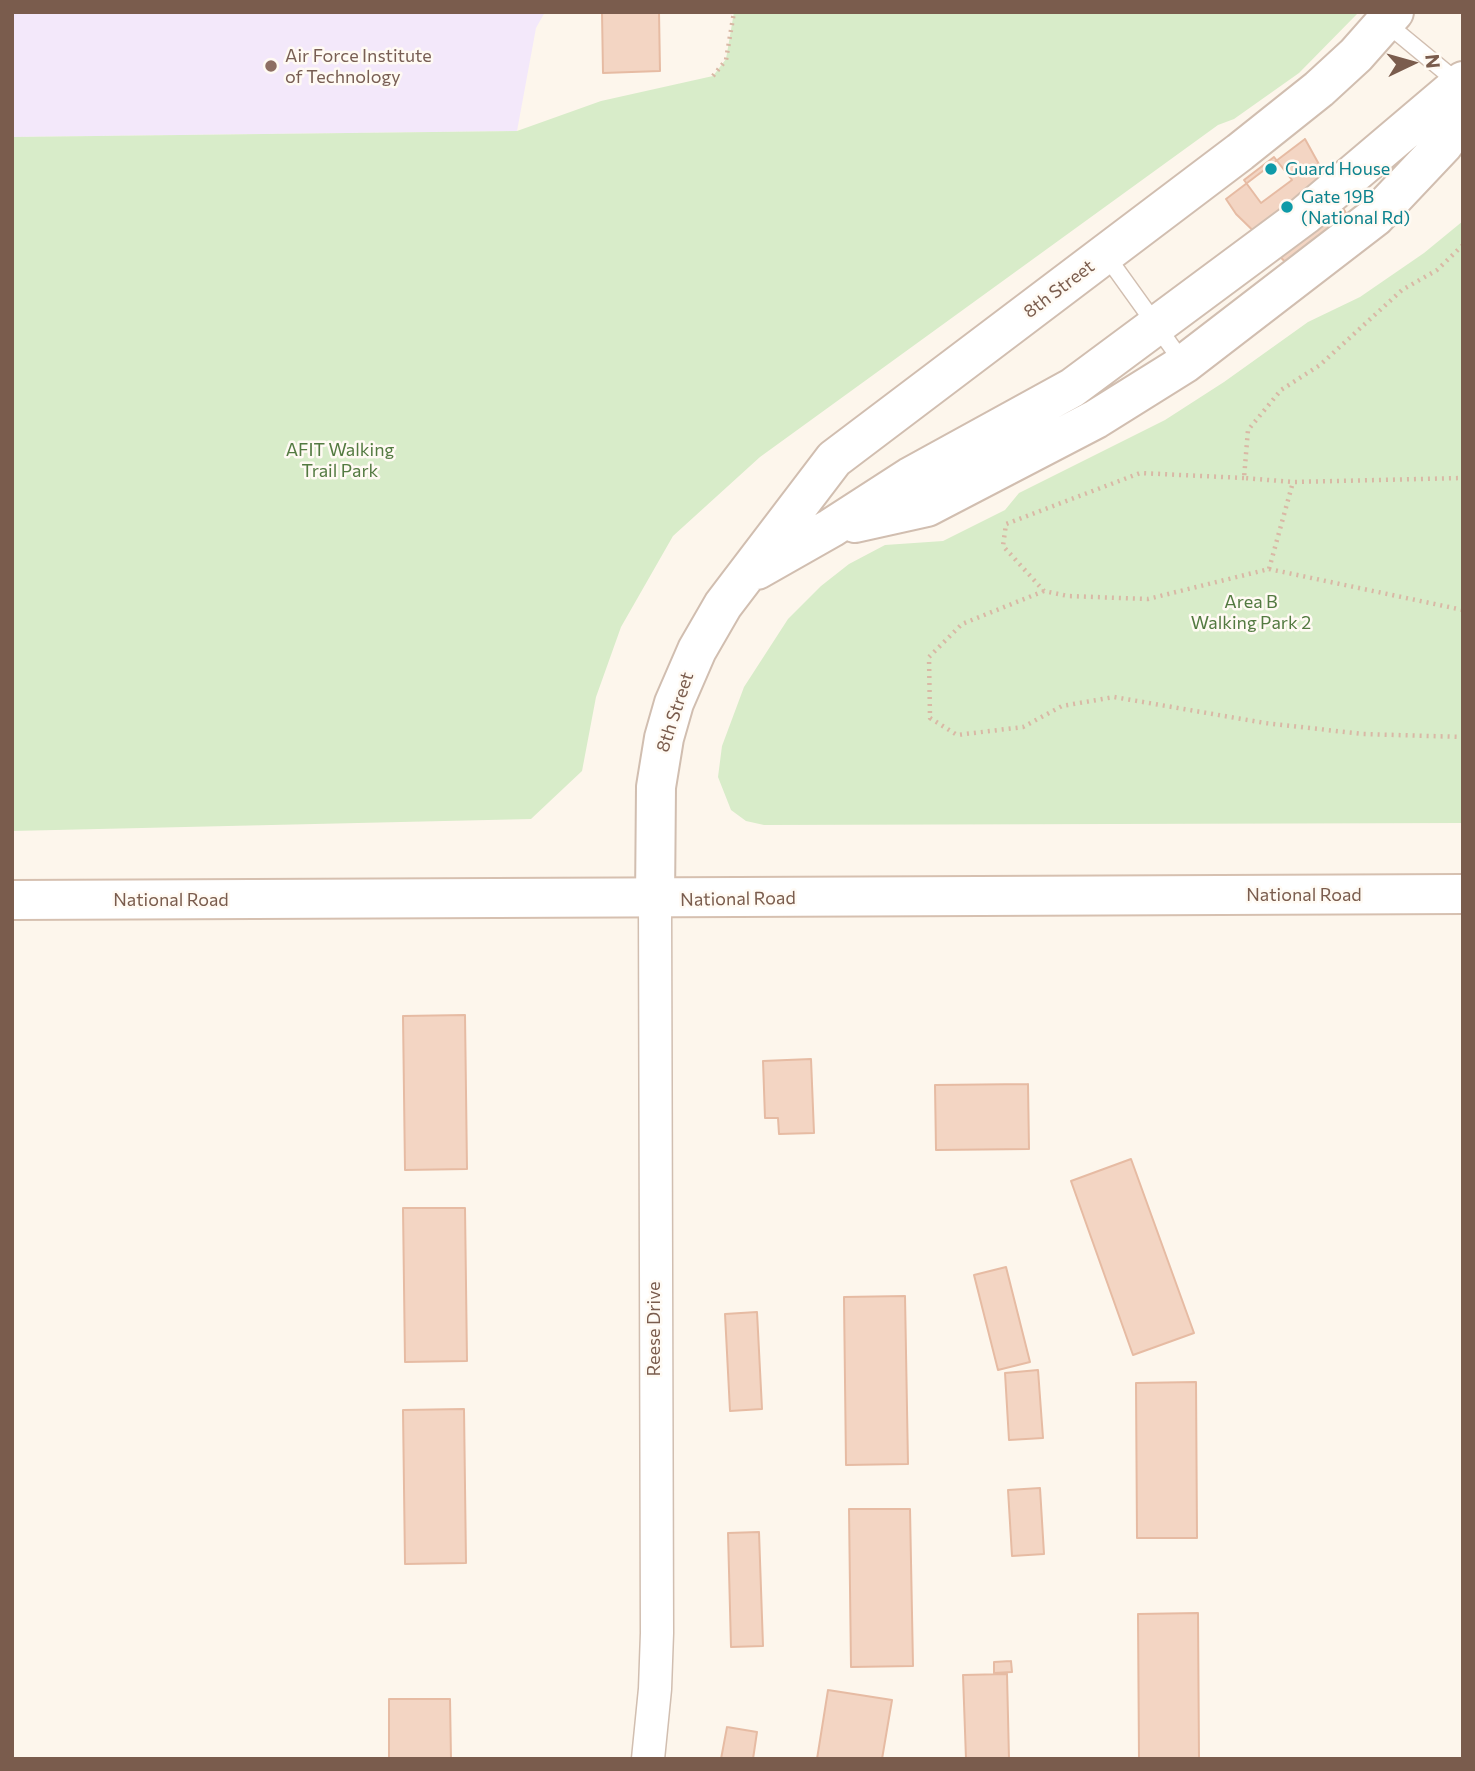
<!DOCTYPE html>
<html>
<head>
<meta charset="utf-8">
<style>
	body { margin:0 }
	#map { position:relative; width:1475px; height:1771px; overflow:hidden; background:#fdf6ec; font-family:Commissioner,sans-serif }
	canvas { display:block }
	.frame { position:absolute; inset:0; border:14px solid #7a5c4d; pointer-events:none }
	.north { position:absolute; left:1377px; top:28px; width:70px; height:70px; -webkit-text-stroke:5px #fffaf3; paint-order:stroke; rotate:85deg; font-size:19px; font-weight:700; line-height:28px; text-align:center; color:#7a5c4d }
	.north::after { content:''; display:block; margin:auto; width:24px; height:32px; background:#7a5c4d; clip-path:polygon(50% 0,100% 100%,50% 72%,0 100%) }
</style>
</head>
<body>
<div id="map">
<canvas width="1475" height="1771"></canvas>
<div class="frame"></div>
<div class="north">N</div>
</div>
<script>
const context = document.querySelector('canvas').getContext('2d');
context.lineJoin = 'round';
function fillPath(path, color) { context.fillStyle = color; context.fill(path, 'evenodd'); }
const toPath = rows => new Path2D(rows.map(r => 'M' + r).join(''));
function trace(path, color, width, dash) { context.strokeStyle = color; context.lineWidth = width; context.lineCap = dash ? 'butt' : 'round'; context.setLineDash(dash || []); context.stroke(path); }
function write(font, color, halo, rows, align = 'center') {
  context.font = font + ' Commissioner,sans-serif'; context.lineWidth = 5; context.setLineDash([]); context.textBaseline = 'middle'; context.strokeStyle = halo; context.fillStyle = color; for (const [text, x, y, turn = 0] of rows) {
    context.save(); context.translate(x, y); context.rotate((+turn || 0) * Math.PI / 180); context.textAlign = isNaN(turn) ? turn : align; if (halo) context.strokeText(text, 0, 0); context.fillText(text, 0, 0); context.restore();
  }
}
fillPath(toPath([
	[12,12,545,12,536,28,517,131,12,137]
]), '#f3e8fa');
fillPath(toPath([
	[734,12,1359,12,1299,73,1234,119,1218,125,760,457,673,536,621,627,596,697,582,771,531,819,12,831,12,137,517,131,601,101,713,76,726,59],
	[1463,221,1463,823,764,825,746,821,731,810,718,777,722,746,744,687,788,619,821,586,849,564,885,545,943,541,1005,510,1019,493,1165,420,1224,382,1308,322,1360,297,1424,253]
]), '#d8ecc9');
const building = toPath([
	[602,12,659,12,660,71,603,73,602,12],
	[1305,139,1363,244,1309,285,1236,214,1226,199,1305,139],
	[1274,157,1292,180,1261,203,1244,180,1274,157],
	[465,1015,467,1169,405,1170,403,1016,465,1015],
	[811,1059,814,1133,779,1134,778,1118,765,1118,763,1061,811,1059],
	[1028,1084,1029,1149,936,1150,935,1085,1028,1084],
	[1131,1159,1194,1333,1133,1355,1071,1181,1131,1159],
	[403,1208,465,1208,467,1361,405,1362,403,1208],
	[1006,1267,1030,1362,998,1370,974,1275,1006,1267],
	[905,1296,908,1464,846,1465,844,1297,905,1296],
	[757,1312,762,1409,730,1411,725,1314,757,1312],
	[1038,1370,1043,1438,1009,1440,1005,1373,1038,1370],
	[1196,1382,1197,1538,1137,1538,1136,1383,1196,1382],
	[464,1409,466,1563,405,1564,403,1410,464,1409],
	[1040,1488,1044,1554,1012,1556,1008,1490,1040,1488],
	[849,1509,910,1509,913,1666,851,1667,849,1509],
	[759,1532,763,1646,731,1647,728,1533,759,1532],
	[1198,1613,1199,1759,1139,1759,1138,1614,1198,1613],
	[1011,1661,1012,1672,994,1673,994,1662,1011,1661],
	[1007,1674,1009,1759,966,1759,963,1675,1007,1674],
	[828,1690,892,1700,882,1759,817,1759,828,1690],
	[389,1699,450,1699,451,1759,389,1759,389,1699],
	[727,1727,757,1732,753,1759,721,1759,727,1727]
]);
fillPath(building, '#f3d5c3');
trace(building, '#e6bba3', 2);
const service = toPath([
	[1386,23,1460,84],
	[1105,254,1184,364]
]);
const minor = toPath([
	[648,1759,655,1689,657,1633,655,900]
]);
const tertiary = toPath([
	[855,523,927,507,1096,419,1184,364,1375,217,1444,144,1460,84],
	[757,570,831,528,910,477,1072,388,1305,215,1463,81],
	[655,900,656,787,664,738,674,703,697,650,723,605,834,459,1240,152,1319,89,1356,55,1394,12]
]);
const secondary = toPath([
	[12,900,1463,894]
]);
trace(service, '#d1beb0', 19);
trace(minor, '#d1beb0', 35);
trace(tertiary, '#d1beb0', 42);
trace(secondary, '#d6c0b0', 42);
trace(toPath([
	[713,76,726,60,734,12],
	[1463,245,1437,270,1402,290,1320,365,1281,390,1248,430,1244,478,1293,482,1463,478],
	[1244,478,1140,473,1006,524,1003,546,1044,591,1068,596,1148,599,1269,569,1293,482],
	[1269,569,1463,610],
	[1044,591,962,624,929,657,930,718,957,735,1023,727,1062,706,1114,697,1265,723,1363,734,1463,737]
]), '#d9b8a5', 4.5, [2, 5]);
trace(service, '#fff', 16);
trace(minor, '#fff', 32);
trace(tertiary, '#fff', 38);
trace(secondary, '#fff', 38);
for (const [x, y, r, color] of [
	[271,66,7,"#8d6e63"],
	[1271,169,7,"#0f9aa8"],
	[1287,207,7,"#0f9aa8"]
]) { const dot = new Path2D(); dot.arc(x, y, r, 0, 2 * Math.PI); context.fillStyle = color; context.fill(dot); trace(dot, '#fffaf3', 2.5); }
write('18px', '#785e54', '#fffaf3', [
	["Air Force Institute",285,56],
	["of Technology",285,77]
], 'left');
write('18px', '#0d838f', '#fffaf3', [
	["Guard House",1285,169],
	["Gate 19B",1301,197],
	["(National Rd)",1301,218]
], 'left');
write('18px', '#7a5c4d', '#fffaf3', [
	["8th Street",1059,289,-37],
	["8th Street",675,712,-72],
	["National Road",1304,895],
	["National Road",738,899,-1],
	["National Road",171,900],
	["Reese Drive",654,1329,-90]
]);
write('18px', '#537a41', '#fffaf3', [
	["AFIT Walking",340,450],
	["Trail Park",340,471],
	["Area B",1251,602],
	["Walking Park 2",1251,623]
]);
</script>
</body>
</html>
